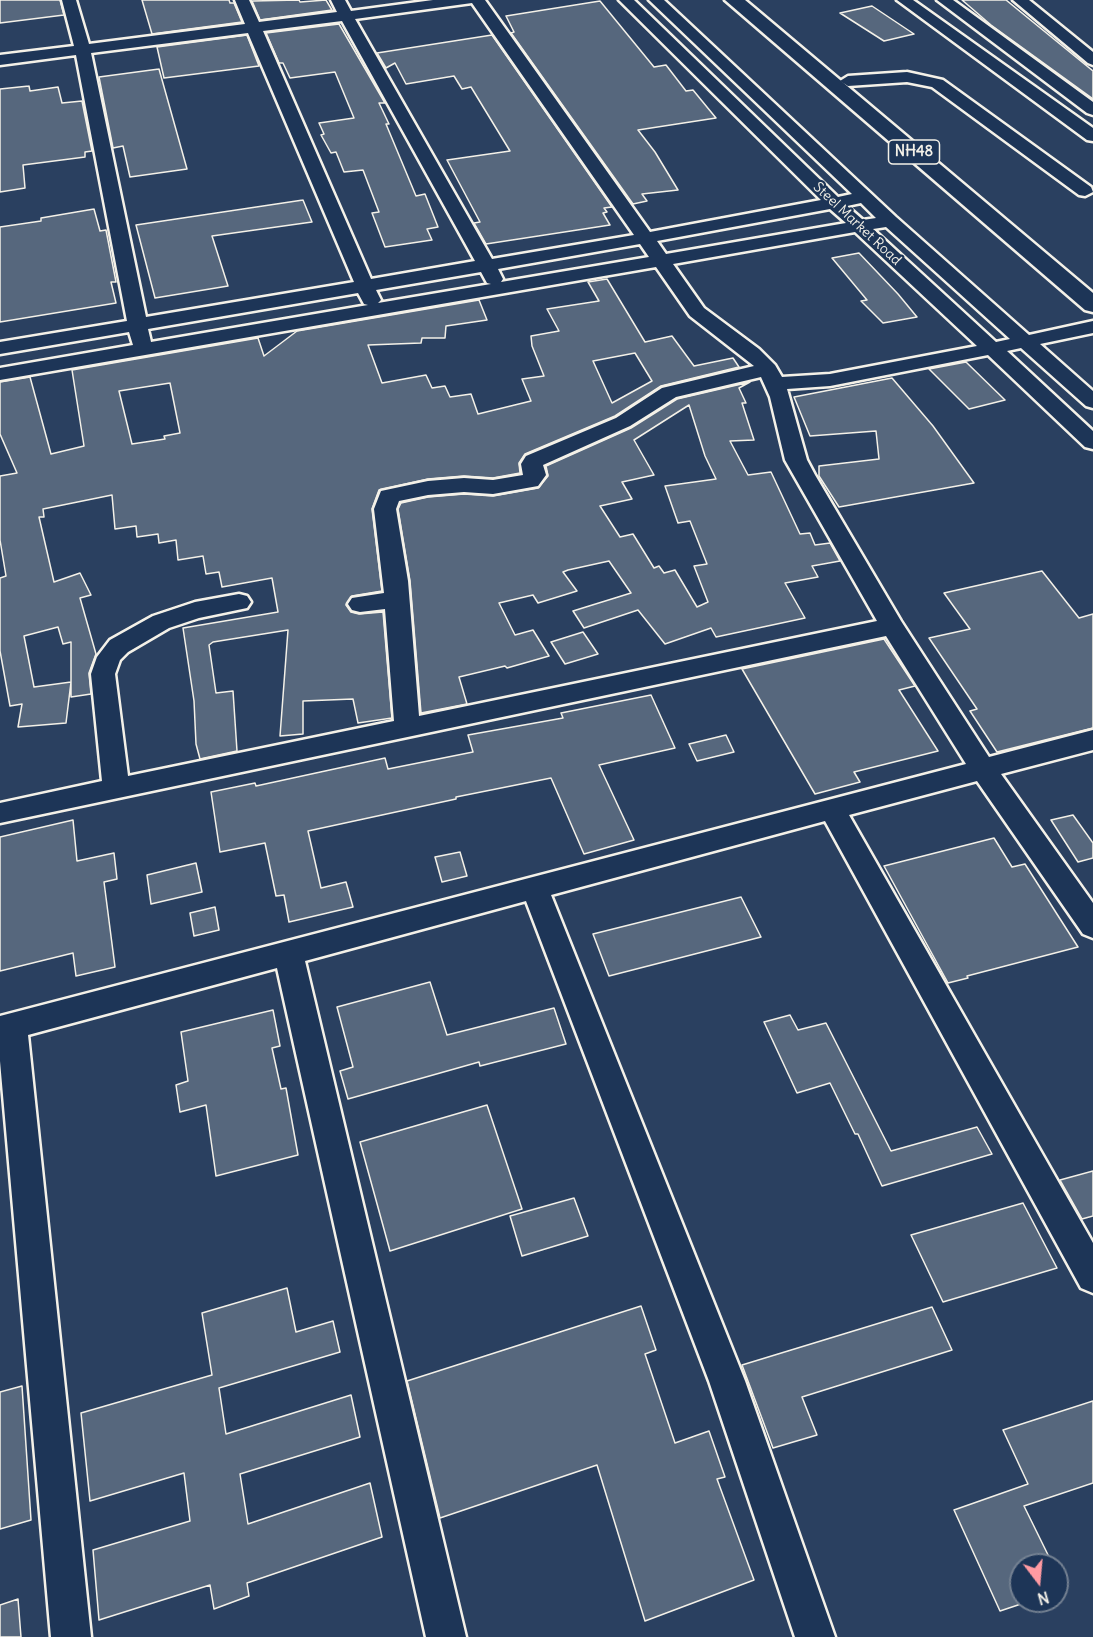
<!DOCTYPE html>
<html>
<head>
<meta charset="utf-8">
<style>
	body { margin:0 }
	#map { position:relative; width:1093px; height:1637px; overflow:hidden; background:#2a4060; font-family:Delius,sans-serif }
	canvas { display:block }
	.north { position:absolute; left:1009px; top:1553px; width:60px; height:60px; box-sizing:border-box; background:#1d3557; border:2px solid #738091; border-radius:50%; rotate:164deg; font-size:16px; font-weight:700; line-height:24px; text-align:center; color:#f4f1e8 }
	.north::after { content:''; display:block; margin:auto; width:21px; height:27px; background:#ff9aa2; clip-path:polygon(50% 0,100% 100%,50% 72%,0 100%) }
</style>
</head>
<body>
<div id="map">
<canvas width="1093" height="1637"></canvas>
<div class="north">N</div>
</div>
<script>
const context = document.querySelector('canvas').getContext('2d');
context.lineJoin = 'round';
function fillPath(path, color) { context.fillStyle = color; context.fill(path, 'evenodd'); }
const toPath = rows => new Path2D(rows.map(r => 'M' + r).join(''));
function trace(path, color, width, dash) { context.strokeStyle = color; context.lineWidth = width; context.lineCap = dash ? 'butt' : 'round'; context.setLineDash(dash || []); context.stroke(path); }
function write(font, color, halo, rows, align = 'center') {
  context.font = font + ' Delius,sans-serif'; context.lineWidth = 4.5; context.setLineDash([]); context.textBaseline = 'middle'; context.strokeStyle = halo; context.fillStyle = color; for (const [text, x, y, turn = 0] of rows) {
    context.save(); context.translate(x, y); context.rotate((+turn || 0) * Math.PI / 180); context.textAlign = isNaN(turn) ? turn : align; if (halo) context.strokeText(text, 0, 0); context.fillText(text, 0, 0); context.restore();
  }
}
const building = toPath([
	[0,0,60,0,64,15,0,23,0,0],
	[142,0,229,0,230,3,234,3,242,22,152,34,142,0],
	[299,0,300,2,326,0,332,10,260,20,252,1,299,0],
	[962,0,1006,0,1093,71,1093,99,991,25,962,0],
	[600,1,654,67,666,65,686,91,693,90,716,118,638,130,655,152,678,190,642,194,647,201,633,204,511,33,514,32,506,16,600,1],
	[872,6,914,34,884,41,840,13,872,6],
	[339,24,385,103,379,103,389,124,386,124,416,196,425,194,438,227,427,229,432,240,385,247,372,213,379,212,363,170,344,172,336,152,331,153,321,135,324,134,319,123,354,118,335,72,290,78,283,63,279,63,266,33,339,24],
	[247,35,259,66,164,78,157,47,247,35],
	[492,35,612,207,604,208,607,212,603,213,610,225,486,244,474,223,480,222,447,160,510,151,471,87,462,89,454,76,406,84,395,63,386,68,377,53,492,35],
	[159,69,187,169,130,177,123,146,113,148,99,77,159,69],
	[29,86,30,91,58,87,62,103,82,101,92,151,85,152,85,157,23,165,25,188,0,192,0,89,29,86],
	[303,200,312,222,212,236,228,286,155,298,136,225,303,200],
	[94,209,100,231,106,230,116,282,111,282,116,303,0,322,0,227,41,221,41,218,94,209],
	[859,253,898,294,917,317,883,323,861,301,867,300,832,258,859,253],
	[607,279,645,342,672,336,694,366,733,358,739,367,661,386,615,416,525,454,519,463,520,473,493,478,464,476,428,479,379,490,372,509,382,591,352,596,346,605,351,612,359,614,383,612,392,718,358,723,353,699,303,701,303,734,280,736,288,630,213,642,209,645,216,693,233,691,237,751,200,759,196,744,194,701,183,628,278,612,272,578,222,587,219,572,206,574,203,556,178,560,176,540,159,543,158,534,137,537,136,526,115,529,112,495,43,509,44,517,39,517,54,582,80,573,91,595,80,598,96,654,89,673,91,694,71,697,71,642,63,644,58,627,24,636,34,687,71,682,66,723,18,727,22,704,10,706,0,651,0,578,6,576,0,540,0,476,17,473,0,434,0,382,30,377,51,454,84,446,72,370,258,338,264,356,297,331,479,300,487,320,446,326,445,338,422,338,421,343,368,345,382,383,426,375,432,388,445,386,450,397,471,394,478,414,531,401,522,379,544,376,532,346,531,336,559,331,547,309,599,301,588,282,607,279],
	[635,353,652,381,612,403,593,361,635,353],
	[170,383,180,433,164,436,165,439,132,444,119,391,170,383],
	[966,362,1005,400,969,409,929,369,966,362],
	[892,378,933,426,974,483,839,507,819,476,819,466,879,459,876,431,810,436,794,397,892,378],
	[750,382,739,388,746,403,742,403,754,440,730,441,748,475,771,472,800,534,810,533,815,545,830,543,840,561,812,566,818,577,785,583,805,618,716,637,711,628,665,644,638,610,584,628,573,611,631,593,609,561,568,570,563,572,577,591,538,603,533,595,499,603,515,635,533,630,549,656,507,668,505,666,459,677,467,704,421,713,410,581,398,509,401,503,428,497,464,494,493,496,538,488,548,476,546,466,631,428,677,399,750,382],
	[689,405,705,456,716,479,665,486,678,523,690,521,707,564,694,566,708,602,697,607,675,570,664,573,659,566,654,568,633,534,620,537,600,506,632,499,622,482,654,475,634,440,689,405],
	[1042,571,1079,618,1093,614,1093,728,997,752,970,711,977,709,929,638,970,629,944,593,1042,571],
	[583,632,598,654,565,664,551,642,583,632],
	[884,639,915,686,899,690,938,751,854,772,860,782,815,794,742,669,884,639],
	[651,695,675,748,599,765,634,840,584,854,551,778,456,797,456,799,308,831,321,888,346,882,353,907,289,922,284,895,276,896,265,843,220,852,211,792,255,783,256,786,385,758,388,769,473,752,468,735,563,718,561,713,651,695],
	[726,735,734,752,697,761,689,744,726,735],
	[1073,815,1093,843,1093,858,1078,862,1051,820,1073,815],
	[73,820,77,861,114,853,117,879,104,882,115,967,76,976,73,953,0,971,0,837,73,820],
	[994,838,1012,867,1025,864,1078,947,967,976,968,978,948,983,884,866,994,838],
	[460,852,467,876,442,882,435,857,460,852],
	[196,863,202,892,151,904,147,875,196,863],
	[741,897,761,937,609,976,593,934,741,897],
	[215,907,219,930,194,936,190,913,215,907],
	[430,982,447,1035,554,1008,566,1044,480,1066,479,1062,348,1099,340,1071,353,1067,337,1007,430,982],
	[273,1010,280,1046,272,1048,281,1089,286,1088,298,1155,216,1176,206,1105,180,1112,176,1085,188,1081,181,1032,273,1010],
	[790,1015,798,1030,826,1023,891,1151,977,1127,992,1154,882,1186,858,1134,855,1134,830,1083,797,1093,764,1022,790,1015],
	[487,1105,522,1209,390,1251,360,1142,487,1105],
	[1093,1171,1093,1216,1082,1219,1060,1180,1093,1171],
	[574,1198,588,1236,522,1256,510,1216,574,1198],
	[1023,1203,1057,1268,943,1302,911,1235,1023,1203],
	[287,1288,296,1332,333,1321,340,1352,219,1388,226,1434,351,1395,360,1437,240,1474,248,1524,370,1483,382,1537,247,1583,249,1596,214,1609,210,1585,99,1620,93,1550,190,1521,184,1473,90,1501,81,1413,212,1375,202,1313,287,1288],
	[641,1306,656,1350,645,1354,675,1443,709,1431,725,1477,717,1479,754,1580,645,1621,597,1465,440,1518,407,1381,641,1306],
	[932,1307,952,1350,802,1397,817,1435,773,1448,742,1365,932,1307],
	[22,1386,31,1520,0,1529,0,1392,22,1386],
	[1093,1401,1093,1483,1024,1506,1053,1565,1021,1565,1021,1604,1000,1611,954,1510,1028,1484,1003,1430,1093,1401],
	[18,1599,21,1637,0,1637,0,1605,18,1599]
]);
fillPath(building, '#56677d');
trace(building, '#f4f1e8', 1.5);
const minor = toPath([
	[62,0,76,0,89,44,245,24,235,0,249,0,259,22,337,12,331,0,345,0,351,11,433,0,485,0,650,232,821,200,619,0,634,0,838,197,852,194,649,0,664,0,896,217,1029,335,1093,321,1093,333,1040,344,1093,391,1093,408,1086,406,1021,348,1007,351,1093,431,1093,449,1085,447,988,355,830,386,787,389,807,460,815,475,901,621,989,757,1093,730,1093,750,1001,774,1093,903,1093,938,1083,934,977,781,849,815,1093,1243,1093,1293,1081,1288,825,821,551,895,745,1381,835,1637,795,1637,709,1381,526,901,305,961,466,1637,426,1637,277,968,28,1035,91,1637,51,1637,0,1061,0,1016,966,764,886,636,0,823,0,803,102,781,91,674,97,657,110,640,153,616,195,602,239,594,247,596,251,602,247,608,199,618,169,628,128,652,120,660,115,674,128,776,394,721,385,609,360,612,352,610,348,604,352,598,384,593,374,509,381,491,428,481,464,478,493,480,523,475,521,464,526,456,616,418,662,388,754,366,690,316,656,267,0,380,0,368,133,345,129,332,0,354,0,342,127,321,76,55,0,65,0,55,74,46,62,0],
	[472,3,634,235,492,259,355,19,472,3],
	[342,21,475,261,371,279,263,31,342,21],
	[248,33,354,282,146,317,91,53,248,33],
	[861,203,876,218,863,220,847,206,861,203],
	[830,209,846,223,666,254,657,241,830,209],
	[886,227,1010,339,996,342,873,229,886,227],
	[855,232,977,346,830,374,782,377,775,365,759,349,704,308,673,264,855,232],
	[640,244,649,257,501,282,503,279,498,269,640,244],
	[481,272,487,283,491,284,378,303,381,300,376,290,481,272],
	[358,293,364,304,368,305,151,342,148,329,358,293],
	[761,377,770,397,785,460,877,621,419,716,408,581,396,509,399,501,428,495,464,492,493,494,538,486,546,475,543,465,630,426,676,397,761,377],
	[897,0,913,0,1093,128,1093,141,1087,140,897,0],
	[937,0,953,0,1093,102,1093,115,1087,113,937,0],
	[1013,0,1029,0,1093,52,1093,65,1088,63,1013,0],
	[907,72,943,80,1091,187,1093,192,1085,196,1079,195,932,87,907,82,848,86,840,81,848,76,907,72]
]);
const highway = toPath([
	[725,0,745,0,1093,293,1093,312,1085,310,725,0]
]);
trace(minor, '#f4f1e8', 5);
trace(highway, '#f4f1e8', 5);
fillPath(minor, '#1d3557');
fillPath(highway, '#1d3557');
write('14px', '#f4f1e8', '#1d3557', [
	["Steel Market Road",857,224,43]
]);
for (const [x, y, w] of [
	[914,152,51]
]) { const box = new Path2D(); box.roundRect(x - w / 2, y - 12, w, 24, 4.5); context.fillStyle = '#1d3557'; context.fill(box); trace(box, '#f4f1e8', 1.5); }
write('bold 15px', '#f4f1e8', null, [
	["NH48",914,152]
]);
</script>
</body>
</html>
